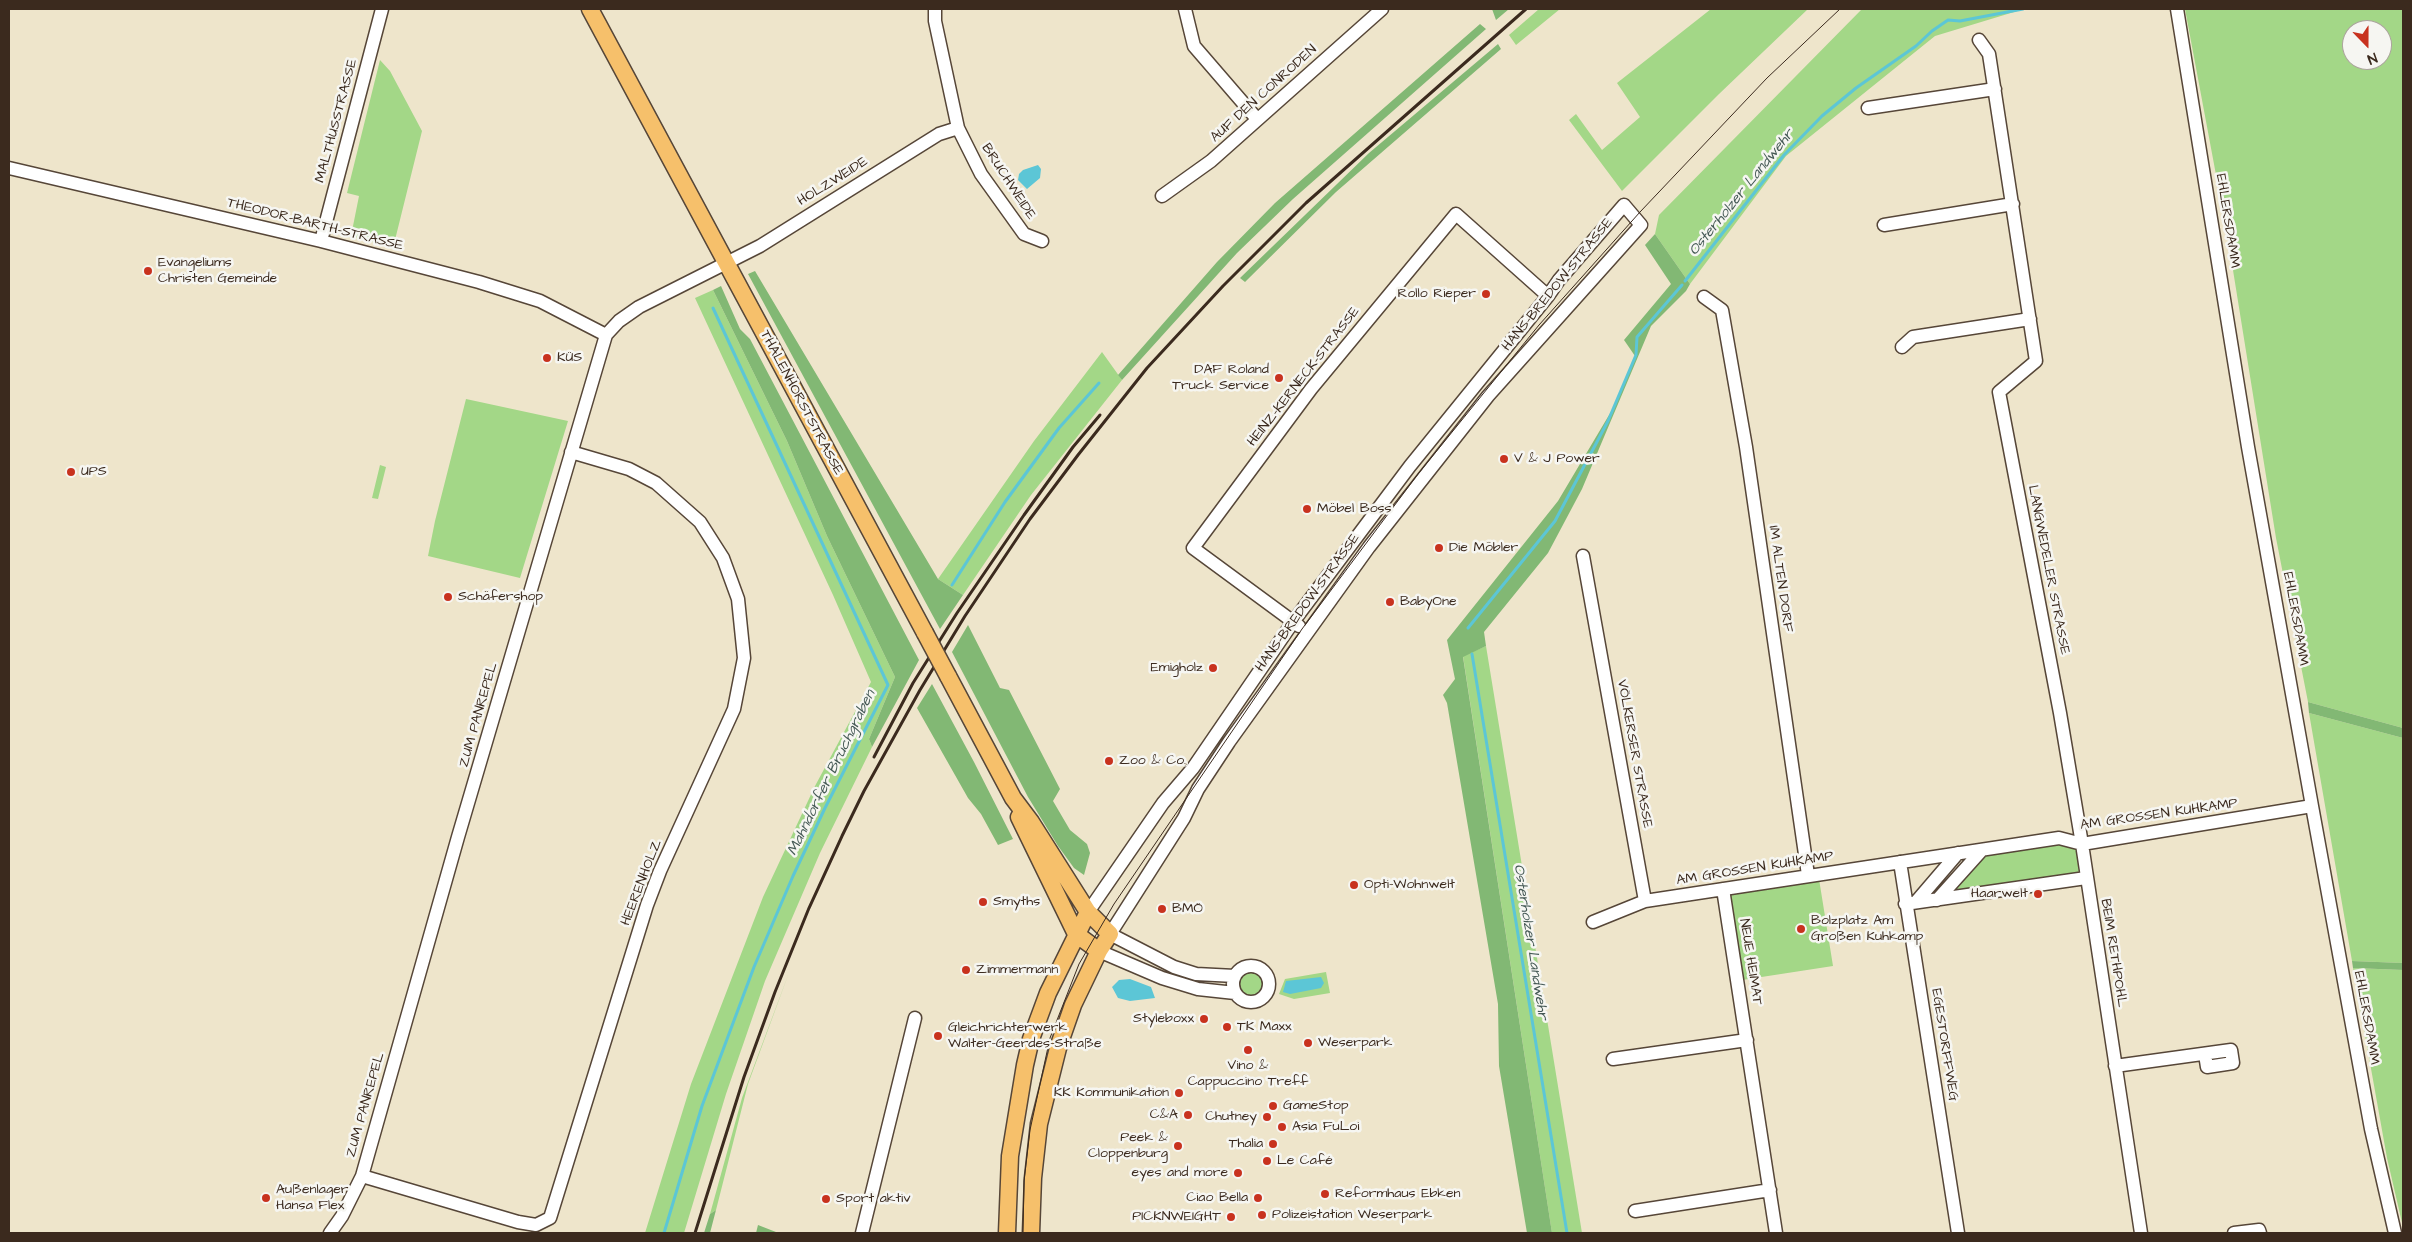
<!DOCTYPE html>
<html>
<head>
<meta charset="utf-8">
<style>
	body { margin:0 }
	#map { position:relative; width:2412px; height:1242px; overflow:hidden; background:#eee5cb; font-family:"Architects Daughter",sans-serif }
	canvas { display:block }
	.frame { position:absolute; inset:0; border:10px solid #3b2a1e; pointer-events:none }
	.north { position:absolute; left:2342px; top:20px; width:50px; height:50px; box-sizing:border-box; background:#f6f6f2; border:1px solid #aba49d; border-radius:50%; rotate:158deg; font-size:14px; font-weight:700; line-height:20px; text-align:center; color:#3b2a1e }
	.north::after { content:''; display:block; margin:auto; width:18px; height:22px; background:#c8321e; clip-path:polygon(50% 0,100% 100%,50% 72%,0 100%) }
</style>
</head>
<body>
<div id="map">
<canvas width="2412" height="1242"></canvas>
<div class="frame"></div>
<div class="north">N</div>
</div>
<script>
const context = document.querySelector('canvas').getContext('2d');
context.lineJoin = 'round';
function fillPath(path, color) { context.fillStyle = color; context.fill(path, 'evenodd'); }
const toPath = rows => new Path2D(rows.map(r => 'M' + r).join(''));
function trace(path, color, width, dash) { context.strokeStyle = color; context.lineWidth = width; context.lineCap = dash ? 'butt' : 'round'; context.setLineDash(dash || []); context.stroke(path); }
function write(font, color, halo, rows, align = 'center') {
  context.font = font + ' "Architects Daughter",sans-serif'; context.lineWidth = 5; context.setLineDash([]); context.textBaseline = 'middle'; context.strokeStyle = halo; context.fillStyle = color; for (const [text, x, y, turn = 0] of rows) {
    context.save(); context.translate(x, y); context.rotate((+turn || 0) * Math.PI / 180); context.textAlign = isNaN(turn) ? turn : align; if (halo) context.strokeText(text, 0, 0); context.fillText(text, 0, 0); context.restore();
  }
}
fillPath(toPath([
	[1539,9,1560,9,1516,45,1509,35],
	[1711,9,1808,9,1719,94,1622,191,1569,120,1576,114,1602,150,1640,117,1617,83],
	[1862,9,2024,9,1935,36,1786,156,1690,284,1655,234,1659,215],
	[2185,9,2403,9,2403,728,2308,702,2276,538,2228,239],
	[2352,30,2382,30,2382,60,2352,60],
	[380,60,390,71,422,131,393,248,351,236,359,196,347,193],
	[713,290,787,441,827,536,895,677,869,739,872,747,820,853,765,981,726,1094,684,1233,645,1233,691,1084,763,897,815,786,871,682,833,595,695,298],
	[1102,352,1122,380,1031,495,963,595,938,579,1034,441],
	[466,399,568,421,520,578,428,556,435,521],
	[380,465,386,467,378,499,372,498],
	[1486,646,1582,1233,1552,1233,1463,656],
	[2309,713,2403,738,2403,963,2352,961],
	[2063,843,2076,848,2079,871,2075,875,1948,894,1984,855],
	[1819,879,1833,966,1742,980,1729,893],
	[2353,968,2403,970,2403,1227,2387,1158],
	[790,970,748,1084,716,1210,710,1214,742,1098],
	'1238 984a13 13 0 1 1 26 0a13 13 0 1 1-26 0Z',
	[1326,972,1330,993,1294,999,1279,994,1285,979]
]), '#a3d787');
fillPath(toPath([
	[1492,9,1509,9,1496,20],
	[1480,24,1486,29,1293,199,1237,253,1122,380,1118,375,1217,262,1275,203],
	[1498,44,1501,49,1336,192,1245,282,1240,278,1369,153],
	[1655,234,1690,284,1686,291,1651,326,1582,489,1548,553,1484,632,1486,646,1463,657,1552,1233,1527,1233,1499,1066,1498,1004,1447,703,1443,695,1455,679,1447,640,1558,501,1612,410,1635,356,1624,340,1671,284,1645,245],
	[755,271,938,579,963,595,940,629,748,274],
	[721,286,740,329,750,339,919,660,872,747,869,739,895,677,827,536,787,441,713,290],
	[968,625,1000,688,1009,690,1060,789,1053,801,1070,830,1087,844,1090,853,1084,875,1074,868,1058,846,1028,797,952,652],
	[932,684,974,762,1013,839,998,845,981,814,968,798,917,708],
	[2308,702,2403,728,2403,738,2309,713],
	[2352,961,2403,963,2403,970,2353,968],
	[716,1210,710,1233,704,1233,710,1214],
	[758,1225,776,1232,776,1233,756,1233]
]), '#82b874');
fillPath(toPath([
	[1038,165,1041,169,1040,178,1027,189,1018,180,1019,174,1023,170],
	[1321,977,1324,983,1321,988,1290,994,1283,992,1286,981],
	[1130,979,1151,987,1155,998,1130,1001,1118,998,1112,987,1119,980]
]), '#5cc6d6');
trace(toPath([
	[1685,281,1784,155,1822,116,1856,88,1916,46,1932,31,1948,20,1960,21,2023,9],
	[952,585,1005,502,1059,428,1099,383],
	[1468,628,1555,521,1608,421,1636,355,1637,337,1682,285],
	[1472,654,1567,1233],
	[664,1233,702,1106,754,967,793,876,825,808,888,685,713,308]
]), '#5cc6d6', 3);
const minor = toPath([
	[935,9,935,21,958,128,981,174,1024,234,1042,241],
	[1185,9,1194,46,1257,119],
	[2177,9,2248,447,2312,806,2371,1129,2395,1233],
	[1979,40,1989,54,2036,361,1999,392,2060,713,2082,844,2141,1233],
	[1868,108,1995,89],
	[9,168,321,241,479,282,540,301,606,335],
	[1162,196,1211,161,1382,9],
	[1884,225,2013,204],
	[321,241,382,9],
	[1704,297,1722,310,1746,447,1808,875],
	[1902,347,1913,337,2030,319],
	[1583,556,1645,901],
	[1299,626,1193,548,1311,389,1456,214,1548,296],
	[1900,862,1958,1233],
	[1723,889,1776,1233],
	[1937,900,1982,850],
	[1916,902,1958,853],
	[1905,904,2086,878],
	[1088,912,1163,803,1193,768,1293,622,1410,466,1548,296,1559,280,1624,205,1641,225,1488,396,1369,547,1229,742,1198,789,1184,818,1110,934,1174,967,1196,974,1235,976],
	[1593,922,1645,901,2059,838,2082,844,2312,806],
	[1099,951,1162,978,1198,989,1235,993],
	'1233 984a18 18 0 1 1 36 0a18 18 0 1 1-36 0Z',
	[1613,1059,1747,1040],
	[2115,1066,2231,1050,2233,1063,2207,1067,2205,1054],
	[362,1176,518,1222,536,1225,550,1218,647,905,660,871,734,709,744,658,738,599,723,558,700,522,656,483,629,469,571,452],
	[1635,1211,1770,1190],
	[330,1233,342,1216,362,1176,458,837,606,335,619,321,639,307,760,246,939,134,958,128],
	[862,1233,915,1018],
	[2234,1233,2259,1230,2260,1233]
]);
const major = toPath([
	[590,9,925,633],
	[948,676,1013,798,1031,822,1088,912,1110,934,1099,951,1073,1005,1058,1048,1039,1124,1033,1178,1031,1233],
	[1019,817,1076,934,1099,951],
	[1007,1233,1010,1156,1025,1065,1031,1039,1048,993,1088,912]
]);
trace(minor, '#564638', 15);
trace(major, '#564638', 19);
trace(minor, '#fff', 12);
trace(major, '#f6c06b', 16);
trace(toPath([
	[1023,1233,1024,1181,1030,1130,1050,1038,1079,964,1114,904,1302,629,1418,474,1539,325,1640,212,1767,78,1840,9]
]), '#3b2a1e', 1);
trace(toPath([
	[874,757,913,683,957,613,1024,515,1073,447,1100,415],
	[695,1233,744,1077,775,992,809,908,842,836,864,791,920,690,965,616,1030,519,1078,455,1147,368,1223,286,1306,203,1526,9]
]), '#3b2a1e', 3);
const majorBridge = toPath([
	[925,633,948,676]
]);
trace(majorBridge, '#564638', 19, []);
trace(majorBridge, '#f6c06b', 16);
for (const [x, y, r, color] of [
	[148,271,5,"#c8321e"],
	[1486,294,5,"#c8321e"],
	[547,358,5,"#c8321e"],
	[1279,378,5,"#c8321e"],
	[1504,459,5,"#c8321e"],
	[71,472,5,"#c8321e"],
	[1307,509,5,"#c8321e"],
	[1439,548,5,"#c8321e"],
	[448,597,5,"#c8321e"],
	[1390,602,5,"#c8321e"],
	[1213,668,5,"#c8321e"],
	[1109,761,5,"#c8321e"],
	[1354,885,5,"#c8321e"],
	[2038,894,5,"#c8321e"],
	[983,902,5,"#c8321e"],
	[1162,909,5,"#c8321e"],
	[1801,929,5,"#c8321e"],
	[966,970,5,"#c8321e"],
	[1204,1019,5,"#c8321e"],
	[1227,1027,5,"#c8321e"],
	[938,1036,5,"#c8321e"],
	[1308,1043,5,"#c8321e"],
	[1248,1050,5,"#c8321e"],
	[1179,1093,5,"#c8321e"],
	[1273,1106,5,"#c8321e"],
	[1188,1115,5,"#c8321e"],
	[1267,1117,5,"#c8321e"],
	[1282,1127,5,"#c8321e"],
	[1273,1144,5,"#c8321e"],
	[1178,1146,5,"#c8321e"],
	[1267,1161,5,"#c8321e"],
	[1238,1173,5,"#c8321e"],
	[1325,1194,5,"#c8321e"],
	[266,1198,5,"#c8321e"],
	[1258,1198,5,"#c8321e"],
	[826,1199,5,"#c8321e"],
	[1262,1215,5,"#c8321e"],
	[1231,1217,5,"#c8321e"]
]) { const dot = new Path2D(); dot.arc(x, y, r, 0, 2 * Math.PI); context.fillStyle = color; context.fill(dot); trace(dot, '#f6f6f2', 2); }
write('14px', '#3b2a1e', '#f6f6f2', [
	["AUF DEN CONRODEN",1264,94,-42],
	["MALTHUSSTRASSE",337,121,-75],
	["HOLZWEIDE",833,182,-32],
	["BRUCHWEIDE",1008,182,57],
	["EHLERSDAMM",2227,221,81],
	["THEODOR-BARTH-STRASSE",315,225,14],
	["HANS-BREDOW-STRASSE",1558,285,-51],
	["HEINZ-KERNECK-STRASSE",1304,377,-52],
	["THALENHORSTSTRASSE",801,403,62],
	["LANGWEDELER STRASSE",2048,570,79],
	["IM ALTEN DORF",1780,579,82],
	["HANS-BREDOW-STRASSE",1308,603,-54],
	["EHLERSDAMM",2295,619,80],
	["ZUM PANREPEL",479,715,-74],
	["VÖLKERSER STRASSE",1634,754,80],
	["AM GROSSEN KUHKAMP",2159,815,-8],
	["AM GROSSEN KUHKAMP",1755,869,-9],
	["HEERENHOLZ",642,883,-69],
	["BEIM RETHPOHL",2113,953,81],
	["NEUE HEIMAT",1750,962,81],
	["EHLERSDAMM",2366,1018,80],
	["EGESTORFFWEG",1944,1045,81],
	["ZUM PANREPEL",366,1105,-74]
]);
write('14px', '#3b2a1e', '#f6f6f2', [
	["Evangeliums",158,263],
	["Christen Gemeinde",158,279],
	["Rollo Rieper",1476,294,"right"],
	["KÜS",557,358],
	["DAF Roland",1269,370,"right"],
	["Truck Service",1269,386,"right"],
	["V & J Power",1514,459],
	["UPS",81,472],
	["Möbel Boss",1317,509],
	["Die Möbler",1449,548],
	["Schäfershop",458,597],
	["BabyOne",1400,602],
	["Emigholz",1203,668,"right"],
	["Zoo & Co.",1119,761],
	["Opti-Wohnwelt",1364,885],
	["Haarwelt",2028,894,"right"],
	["Smyths",993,902],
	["BMÖ",1172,909],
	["Bolzplatz Am",1811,921],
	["Großen Kuhkamp",1811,937],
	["Zimmermann",976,970],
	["Styleboxx",1194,1019,"right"],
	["TK Maxx",1237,1027],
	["Gleichrichterwerk",948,1028],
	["Walter-Geerdes-Straße",948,1044],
	["Weserpark",1318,1043],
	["Vino &",1248,1066,"center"],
	["Cappuccino Treff",1248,1082,"center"],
	["KK Kommunikation",1169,1093,"right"],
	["GameStop",1283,1106],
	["C&A",1178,1115,"right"],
	["Chutney",1257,1117,"right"],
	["Asia FuLoi",1292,1127],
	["Peek &",1168,1138,"right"],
	["Cloppenburg",1168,1154,"right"],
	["Thalia",1263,1144,"right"],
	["Le Café",1277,1161],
	["eyes and more",1228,1173,"right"],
	["Außenlager",276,1190],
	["Hansa Flex",276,1206],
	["Reformhaus Ebken",1335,1194],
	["Ciao Bella",1248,1198,"right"],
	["Sport aktiv",836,1199],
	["Polizeistation Weserpark",1272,1215],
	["PICKNWEIGHT",1221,1217,"right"]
], 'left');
write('italic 15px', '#455955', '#f6f6f2', [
	["Osterholzer Landwehr",1742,193,-51],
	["Mahndorfer Bruchgraben",832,773,-64],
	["Osterholzer Landwehr",1530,942,81]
]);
</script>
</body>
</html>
